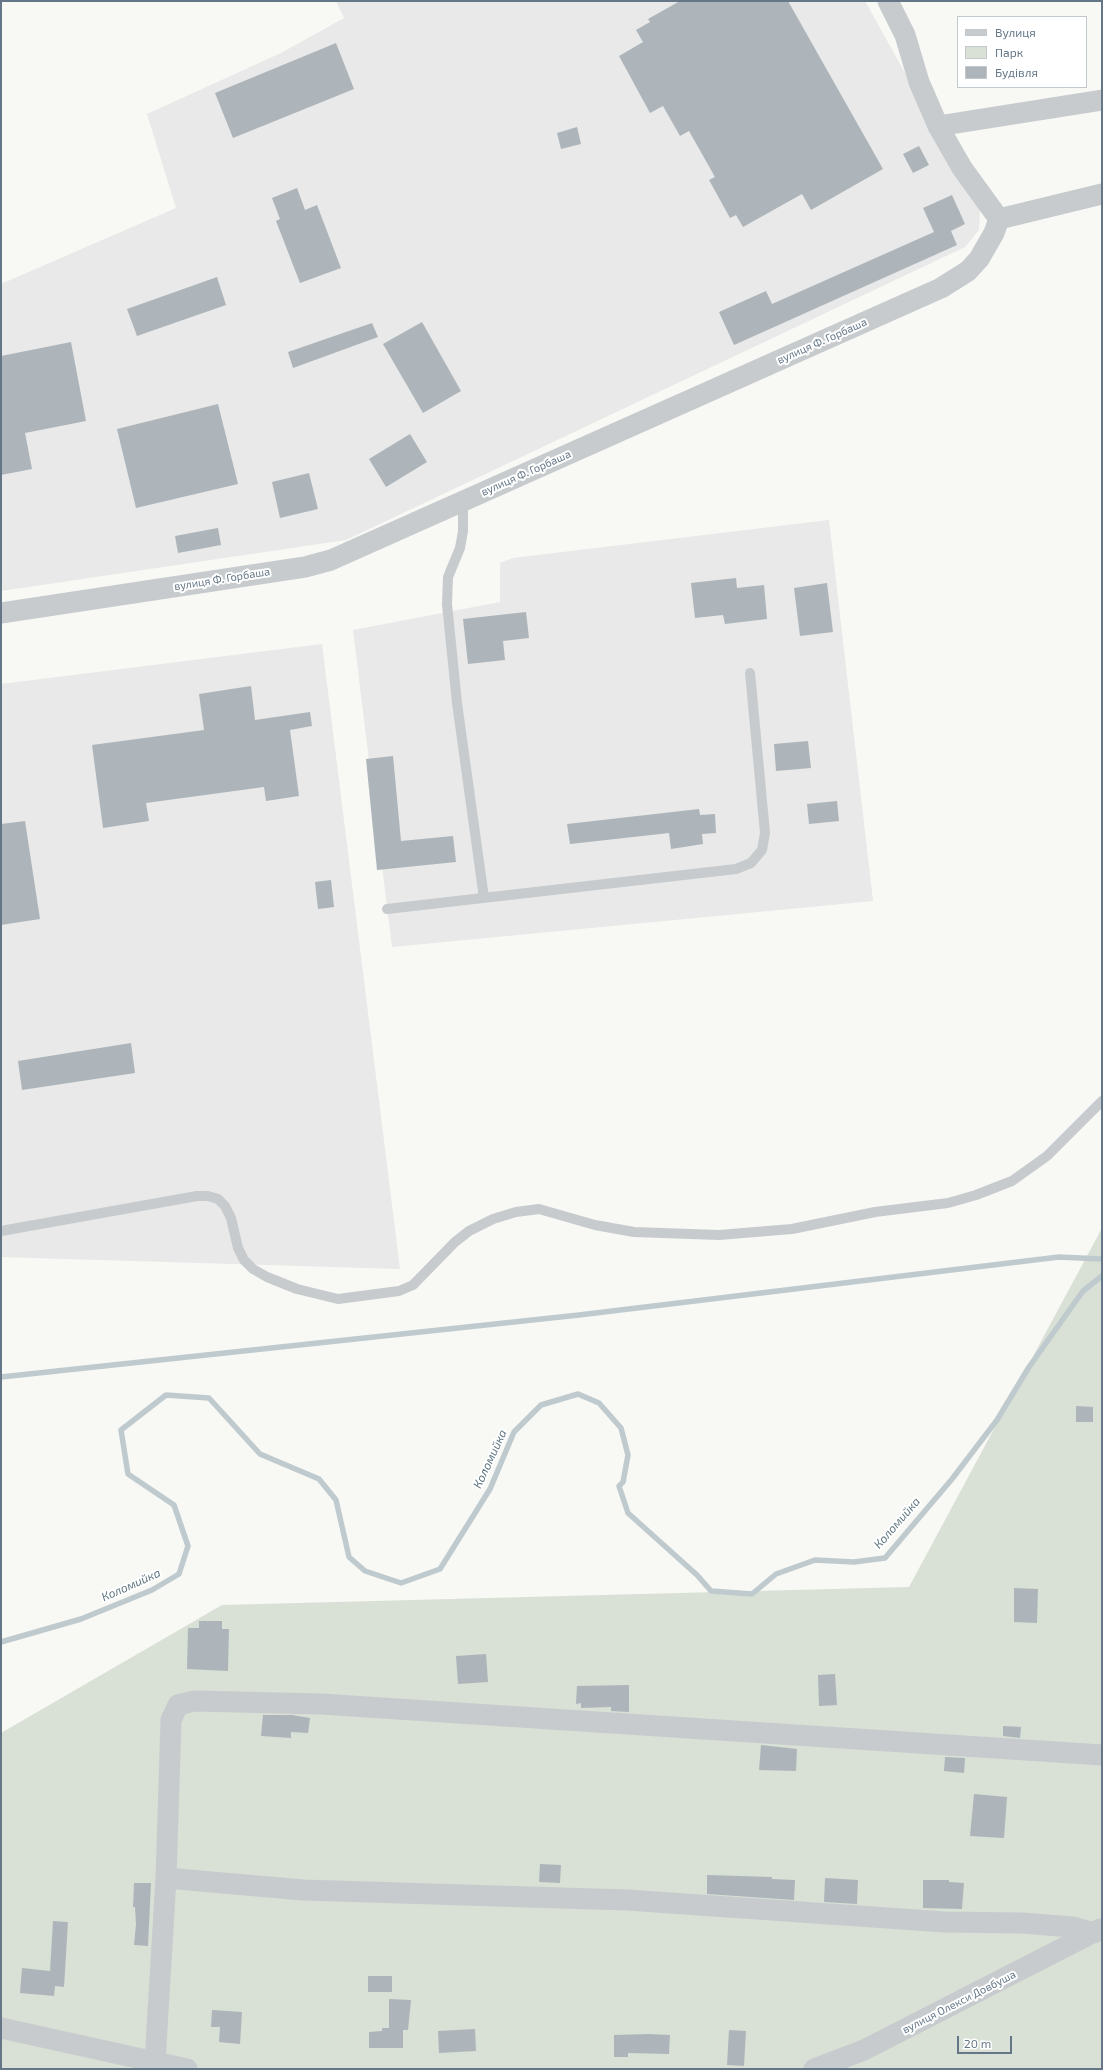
<!DOCTYPE html>
<html>
<head>
<meta charset="utf-8">
<style>
	body { margin:0 }
	#map { position:relative; width:1103px; height:2070px; overflow:hidden; background:#f8f8f5; font-family:"Exo 2",sans-serif }
	canvas { display:block }
	.frame { position:absolute; inset:0; border:2px solid #657787; pointer-events:none }
	.legend { position:absolute; left:957px; top:16px; width:130px; height:72px; box-sizing:border-box; background:#fff; border:1px solid #c1c9cf; margin:0; padding:5px 7px; list-style:none; font-size:12px; color:#657787 }
	.legend li { display:flex; align-items:center; gap:8px; height:20px }
	.legend b { width:20px; border:1px solid #c1c9cf }
	.scale { position:absolute; left:957px; top:2036px; width:55px; height:18px; box-sizing:border-box; border:2px solid #657787; border-top:0; padding-left:5px; font-size:12px; line-height:14px; white-space:nowrap; color:#657787; -webkit-text-stroke:3px #fff; paint-order:stroke }
</style>
</head>
<body>
<div id="map">
<canvas width="1103" height="2070"></canvas>
<div class="frame"></div>
<ul class="legend">
<li><b style="height:5px;background:#c7cbce"></b>Вулиця</li>
<li><b style="height:11px;background:#d9e0d5"></b>Парк</li>
<li><b style="height:11px;background:#adb5bb"></b>Будівля</li>
</ul>
<div class="scale">20 m</div>
</div>
<script>
const context = document.querySelector('canvas').getContext('2d');
context.lineJoin = 'round';
function fillPath(path, color) { context.fillStyle = color; context.fill(path, 'evenodd'); }
const toPath = rows => new Path2D(rows.map(r => 'M' + r).join(''));
function trace(path, color, width, dash) { context.strokeStyle = color; context.lineWidth = width; context.lineCap = dash ? 'butt' : 'round'; context.setLineDash(dash || []); context.stroke(path); }
function write(font, color, halo, rows, align = 'center') {
  context.font = font + ' "Exo 2",sans-serif'; context.lineWidth = 4; context.setLineDash([]); context.textBaseline = 'middle'; context.strokeStyle = halo; context.fillStyle = color; for (const [text, x, y, turn = 0] of rows) {
    context.save(); context.translate(x, y); context.rotate((+turn || 0) * Math.PI / 180); context.textAlign = isNaN(turn) ? turn : align; if (halo) context.strokeText(text, 0, 0); context.fillText(text, 0, 0); context.restore();
  }
}
fillPath(toPath([
	[336,1,865,1,980,208,979,230,965,247,346,540,1,591,1,284,176,208,147,114,281,53,344,18],
	[829,520,873,901,392,947,353,630,500,602,500,563,513,558],
	[322,644,400,1269,1,1257,1,684]
]), '#e8e9e8');
fillPath(toPath([
	[1102,1228,1102,2069,1,2069,1,1733,222,1605,909,1587]
]), '#d9e0d5');
trace(toPath([
	[1,1377,579,1315,1059,1257,1102,1259],
	[1,1642,81,1619,152,1590,179,1574,188,1546,174,1505,128,1474,121,1430,166,1395,209,1398,260,1454,319,1479,336,1500,349,1557,365,1571,401,1583,440,1569,490,1489,514,1432,541,1405,578,1394,599,1403,621,1428,628,1455,623,1482,619,1486,628,1513,697,1575,711,1591,752,1594,776,1574,815,1560,854,1562,885,1558,952,1479,997,1420,1029,1367,1083,1291,1102,1276]
]), '#bfcace', 5.5);
fillPath(toPath([
	[680,1,788,1,883,169,811,210,802,194,743,227,736,215,730,218,709,180,715,177,689,131,680,136,663,106,650,113,619,56,643,42,636,30,650,22,648,19],
	[336,43,354,89,233,138,215,93],
	[577,127,581,144,561,149,557,133],
	[919,146,929,165,913,173,903,154],
	[297,188,305,210,317,205,341,268,300,283,276,221,280,219,272,198],
	[952,195,965,224,951,231,957,245,734,345,719,312,766,291,772,304,934,232,923,208],
	[217,277,226,305,137,336,127,309],
	[422,322,461,391,423,413,383,344],
	[372,323,378,337,293,368,288,352],
	[71,342,86,421,25,433,32,469,1,475,1,356],
	[218,404,238,484,136,508,117,429],
	[410,434,427,462,386,487,369,459],
	[309,473,318,509,280,518,272,482],
	[218,528,221,545,178,553,175,536],
	[736,578,737,588,764,585,767,619,725,624,723,615,695,618,691,583],
	[827,583,833,632,800,636,794,588],
	[526,612,529,638,503,641,505,660,468,664,463,619],
	[251,686,255,720,310,712,312,726,290,730,299,796,266,801,264,787,146,803,149,821,103,828,92,745,204,730,199,694],
	[808,741,811,768,776,771,774,744],
	[393,756,401,841,453,836,456,862,377,870,366,759],
	[837,801,839,821,809,824,807,804],
	[699,809,700,815,715,814,716,833,702,834,703,844,671,849,669,833,570,844,567,824],
	[25,821,40,919,1,925,1,824],
	[331,880,334,907,318,909,315,882],
	[131,1043,135,1073,22,1090,18,1061],
	[1076,1406,1093,1407,1093,1422,1076,1422],
	[1014,1588,1038,1589,1037,1623,1014,1622],
	[199,1621,222,1621,222,1629,229,1629,228,1671,187,1669,188,1628,199,1628],
	[486,1654,488,1682,458,1684,456,1656],
	[835,1674,837,1705,819,1706,818,1675],
	[629,1685,629,1712,611,1711,611,1707,581,1708,581,1703,576,1704,577,1686],
	[263,1715,292,1715,310,1718,308,1733,291,1732,291,1738,261,1736],
	[1003,1726,1021,1727,1020,1738,1003,1736],
	[761,1745,797,1749,796,1771,759,1770],
	[945,1757,965,1758,964,1773,944,1771],
	[974,1794,1007,1797,1004,1838,970,1836],
	[540,1864,561,1865,560,1883,539,1882],
	[707,1875,772,1877,772,1879,795,1880,794,1900,707,1894],
	[825,1878,858,1880,857,1904,824,1902],
	[923,1880,949,1880,949,1882,964,1883,962,1909,923,1908],
	[134,1883,151,1883,148,1946,134,1945,136,1924,135,1907,133,1907],
	[53,1921,68,1922,64,1987,55,1986,54,1996,20,1993,22,1968,50,1971],
	[368,1976,392,1976,392,1992,368,1992],
	[389,1999,411,2000,408,2030,403,2030,403,2048,369,2048,369,2032,382,2031,382,2028,389,2028],
	[212,2010,242,2012,240,2044,219,2042,220,2027,211,2027],
	[475,2029,476,2051,439,2053,438,2031],
	[729,2030,746,2031,744,2066,727,2065],
	[648,2034,670,2035,669,2054,628,2053,628,2057,614,2057,614,2035]
]), '#adb5bb');
trace(toPath([
	[463,501,463,531,460,548,448,577,447,604,457,703,484,898],
	[387,909,736,869,751,863,762,850,765,833,750,673],
	[1,1231,197,1196,208,1196,218,1199,225,1206,231,1218,238,1248,244,1260,253,1269,267,1277,297,1289,338,1299,399,1291,413,1285,455,1242,469,1231,493,1219,516,1212,539,1209,595,1225,634,1232,719,1235,792,1229,875,1212,948,1203,976,1195,1012,1181,1047,1156,1102,1101]
]), '#c7cbce', 10);
trace(toPath([
	[888,1,905,35,919,82,938,126,962,168,999,219],
	[938,126,1102,100],
	[1,613,305,567,331,560,941,288,968,271,979,259,994,233,999,219,1102,194],
	[166,1878,303,1890,627,1900,945,1922,1022,1923,1072,1927,1094,1933],
	[1,2028,187,2069],
	[155,2062,166,1878,171,1720,178,1705,194,1701,321,1704,1102,1755],
	[814,2069,864,2050,1100,1929]
]), '#c7cbce', 21);
write('11px', '#657787', '#fff', [
	["вулиця Ф. Горбаша",822,341,-24],
	["вулиця Ф. Горбаша",526,473,-24],
	["вулиця Ф. Горбаша",222,579,-9],
	["вулиця Олекси Довбуша",959,2002,-27]
]);
write('italic 12px', '#617883', '#fff', [
	["Коломийка",490,1459,-65],
	["Коломийка",897,1523,-49],
	["Коломийка",131,1585,-24]
]);
</script>
</body>
</html>
